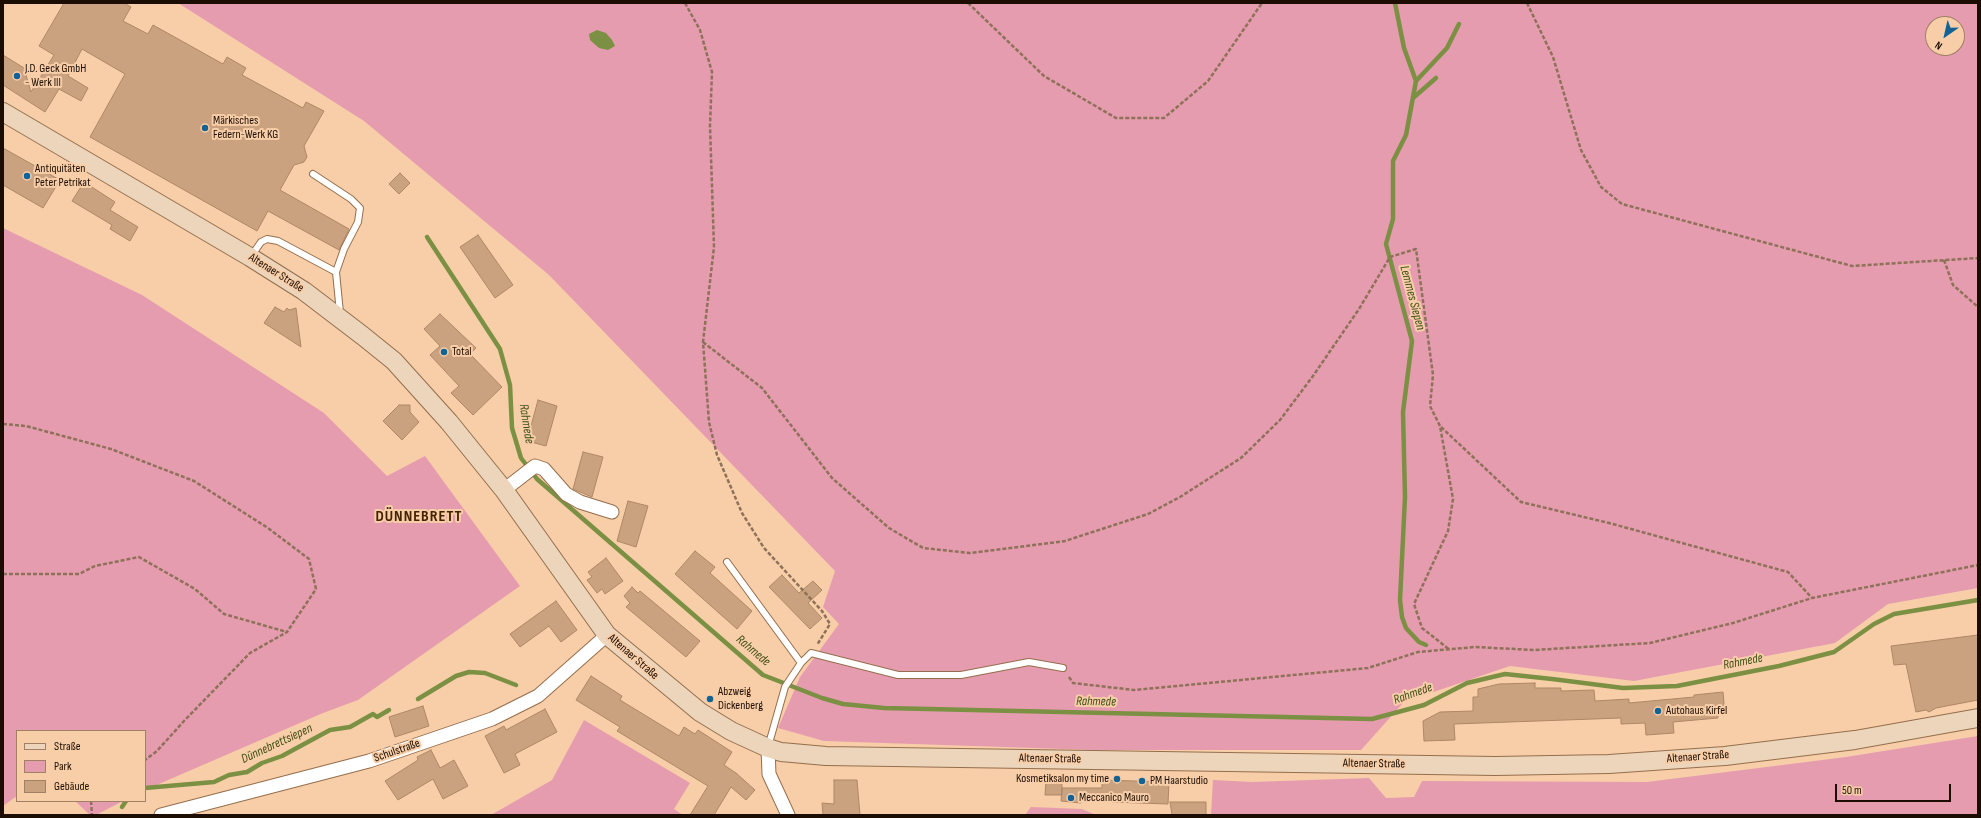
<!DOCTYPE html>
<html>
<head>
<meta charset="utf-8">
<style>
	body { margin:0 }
	#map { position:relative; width:1981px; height:818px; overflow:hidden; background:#f8cea9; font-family:"Sofia Sans Condensed",sans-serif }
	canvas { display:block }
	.frame { position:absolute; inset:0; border:4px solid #1b0d02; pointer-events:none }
	.legend { position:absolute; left:16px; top:730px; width:130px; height:72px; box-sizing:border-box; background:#f8cea9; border:1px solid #a08166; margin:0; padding:5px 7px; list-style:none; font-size:12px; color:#1b0d02 }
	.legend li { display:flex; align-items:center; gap:8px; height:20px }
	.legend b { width:20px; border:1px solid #a08166 }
	.north { position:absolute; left:1925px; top:16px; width:40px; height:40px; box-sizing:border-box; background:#f8cea9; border:1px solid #a08166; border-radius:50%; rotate:214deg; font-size:11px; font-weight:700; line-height:16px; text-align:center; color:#1b0d02 }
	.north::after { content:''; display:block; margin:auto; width:14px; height:18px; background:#116395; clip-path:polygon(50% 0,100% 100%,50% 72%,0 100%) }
	.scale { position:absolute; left:1835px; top:784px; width:116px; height:18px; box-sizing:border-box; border:2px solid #1b0d02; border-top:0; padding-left:5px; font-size:12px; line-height:14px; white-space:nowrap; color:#1b0d02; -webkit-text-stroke:3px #f8cea9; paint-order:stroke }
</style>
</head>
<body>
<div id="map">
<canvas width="1981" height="818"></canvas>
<div class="frame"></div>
<ul class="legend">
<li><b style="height:5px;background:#ecd5bb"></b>Straße</li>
<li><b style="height:11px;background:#e69caf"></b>Park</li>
<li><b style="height:11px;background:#cba27f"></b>Gebäude</li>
</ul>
<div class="north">N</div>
<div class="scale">50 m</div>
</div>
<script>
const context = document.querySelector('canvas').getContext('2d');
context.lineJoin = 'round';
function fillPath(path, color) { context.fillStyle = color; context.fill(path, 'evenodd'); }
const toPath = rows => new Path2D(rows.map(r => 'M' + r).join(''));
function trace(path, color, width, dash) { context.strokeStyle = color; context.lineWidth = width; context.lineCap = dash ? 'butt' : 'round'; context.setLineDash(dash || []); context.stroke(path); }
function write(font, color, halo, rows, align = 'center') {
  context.font = font + ' "Sofia Sans Condensed",sans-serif'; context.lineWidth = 4; context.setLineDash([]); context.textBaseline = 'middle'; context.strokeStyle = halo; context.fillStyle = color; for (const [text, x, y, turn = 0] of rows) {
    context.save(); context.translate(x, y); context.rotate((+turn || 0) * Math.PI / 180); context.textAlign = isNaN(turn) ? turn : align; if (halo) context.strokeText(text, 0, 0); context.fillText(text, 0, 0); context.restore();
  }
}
fillPath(toPath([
	[178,3,1978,3,1978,588,1888,604,1835,643,1634,681,1510,666,1404,702,1361,750,1092,750,824,741,778,728,800,677,839,624,823,607,835,571,549,275,364,121],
	[1933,24,1957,24,1957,48,1933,48],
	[3,228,142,295,324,413,387,476,425,456,520,586,358,700,323,713,145,790,145,731,17,731,17,796,3,806],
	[584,720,690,783,674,809,683,815,491,815,552,780],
	[1978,736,1978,815,1211,815,1213,780,1252,782,1369,778,1386,798,1414,797,1422,781,1647,782,1846,757],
	[75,801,123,801,96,815,90,815],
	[1031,807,1082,809,1096,815,1025,815]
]), '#e69caf');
fillPath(toPath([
	[597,30,606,33,612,40,615,46,608,50,599,48,590,40,589,34]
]), '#7b9043');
trace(toPath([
	[1395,3,1404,48,1416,81,1406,135,1393,161,1393,219,1386,244,1412,341,1403,412,1405,497,1400,600,1402,617,1406,628,1419,642,1426,645],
	[1416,81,1447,48,1459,24],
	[1413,98,1436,78],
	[427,237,500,349,510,385,512,428,521,458,537,479,763,675,822,698,843,704,884,708,1372,719,1424,705,1467,683,1505,674,1552,679,1623,688,1677,686,1779,666,1834,652,1874,624,1894,614,1978,600],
	[418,699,456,676,469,672,485,673,516,685],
	[145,788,214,782,229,775,247,772,262,763,282,756,330,730,350,727,373,714,377,717,389,710],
	[122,807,126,801]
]), '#7b9043', 4.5);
const building = toPath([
	[64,3,124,3,131,7,123,21,148,34,153,25,223,64,227,57,246,68,242,75,303,108,306,102,324,111,304,146,307,157,304,162,294,165,280,190,349,229,339,250,268,211,257,231,90,137,125,74,82,49,68,76,88,88,81,101,59,89,45,112,3,85,3,55,24,68,31,92,54,55,39,46,64,3],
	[3,148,60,180,43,208,3,185,3,148],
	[400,173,410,183,399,194,389,184,400,173],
	[84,182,115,202,110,210,138,227,130,241,110,229,112,225,72,201,84,182],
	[478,235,513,285,495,298,460,247,478,235],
	[275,307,284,312,287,308,289,310,296,308,301,347,264,323,275,307],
	[440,314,476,348,470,354,502,387,473,415,451,393,459,386,430,355,440,346,424,329,440,314],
	[538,400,557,406,546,446,527,441,538,400],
	[399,405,410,405,410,412,419,422,402,440,383,421,399,405],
	[583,452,603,457,592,497,573,489,583,452],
	[628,501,648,506,636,547,617,541,628,501],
	[695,551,715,567,710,573,752,611,737,629,675,574,695,551],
	[606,558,623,581,605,594,602,589,597,593,587,580,592,577,588,572,606,558],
	[782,575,799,593,813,581,822,590,808,603,822,618,810,629,769,587,782,575],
	[632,587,638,593,640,591,700,641,686,657,626,607,630,603,624,596,632,587],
	[556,601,577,630,561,642,549,626,520,647,510,634,556,601],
	[1978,635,1978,700,1936,708,1929,712,1926,710,1916,712,1906,664,1894,665,1891,646,1978,635],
	[591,676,622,696,620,700,679,736,684,727,695,734,698,730,732,752,724,765,736,773,755,790,746,800,731,787,714,815,690,815,708,786,617,731,620,727,576,700,591,676],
	[1535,683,1535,688,1561,688,1561,691,1594,690,1595,701,1629,699,1629,703,1694,697,1694,695,1723,692,1725,714,1718,714,1718,718,1673,722,1674,733,1646,735,1645,723,1621,724,1621,718,1454,724,1455,740,1424,741,1423,721,1440,712,1473,711,1473,697,1478,697,1478,689,1499,684,1535,683],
	[423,706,429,726,395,737,389,717,423,706],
	[545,709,557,732,515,754,520,765,504,773,485,736,504,726,506,730,545,709],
	[431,750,440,768,454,760,468,786,443,799,433,779,398,800,385,781,418,760,417,757,431,750],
	[834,780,857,780,860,815,823,815,822,803,834,804,834,780],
	[1046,780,1062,781,1062,795,1045,795,1046,780],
	[1102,780,1169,782,1168,804,1082,801,1081,803,1061,801,1062,788,1102,788,1102,780],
	[1170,802,1206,802,1206,815,1172,815,1170,802]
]);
fillPath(building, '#cba27f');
trace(building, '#af8765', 1);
const service = toPath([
	[313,174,351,199,360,208,358,222,344,249,336,272,340,313],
	[252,255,261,242,267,239,278,241,336,272],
	[727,562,801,663],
	[768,747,785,687,801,663,811,653,898,675,961,675,1029,662,1063,668]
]);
const minor = toPath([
	[504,490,535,466,544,469,566,494,580,502,612,512],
	[768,748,769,774,788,815],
	[161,815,369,761,492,719,538,696,607,635]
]);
const secondary = toPath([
	[3,112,250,257,304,291,363,336,394,361,449,422,504,490,607,635,700,712,731,731,768,748,781,752,826,756,1495,766,1609,764,1725,756,1855,740,1978,718]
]);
trace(service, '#946e4c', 8);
trace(minor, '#946e4c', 15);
trace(secondary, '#946e4c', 20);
trace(toPath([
	[685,3,700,30,712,72,710,126,714,247,703,342,709,422,717,455,742,513,764,548,822,611,830,624,817,645],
	[968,3,1044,76,1116,118,1164,118,1208,81,1262,3],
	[1527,3,1553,57,1581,150,1601,187,1622,204,1852,266,1978,258],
	[1944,260,1953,285,1978,307],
	[703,342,762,388,832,478,889,528,923,548,970,553,1065,541,1148,514,1180,497,1241,458,1280,420,1313,376,1359,309,1390,257,1416,249,1433,375,1430,406,1440,426,1453,499,1448,531,1414,604,1422,628,1450,650],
	[3,424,26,426,111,449,194,481,268,528,309,559,316,589,287,632,250,653,184,721,157,751,145,760],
	[1441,427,1521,502,1609,523,1788,572,1812,598],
	[3,574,79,574,95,566,139,557,195,589,224,614,287,632],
	[1069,677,1073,683,1134,690,1368,668,1418,652,1475,647,1534,650,1650,643,1733,623,1812,598,1978,565],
	[91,801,92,815]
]), '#8e7159', 2.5, [4, 2]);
trace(service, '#fff', 6);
trace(minor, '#fff', 13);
trace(secondary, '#ecd5bb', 18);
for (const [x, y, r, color] of [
	[17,76,4,"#116395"],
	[205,128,4,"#116395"],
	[27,176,4,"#116395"],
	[444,352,4,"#116395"],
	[710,699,4,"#116395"],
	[1658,711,4,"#116395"],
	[1117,779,4,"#116395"],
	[1142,781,4,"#116395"],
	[1071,798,4,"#116395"]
]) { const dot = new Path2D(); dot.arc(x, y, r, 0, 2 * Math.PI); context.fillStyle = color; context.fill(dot); trace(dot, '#f8cea9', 1.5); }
write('12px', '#1b0d02', '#f8cea9', [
	["J.D. Geck GmbH",25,69],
	["- Werk III",25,83],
	["Märkisches",213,121],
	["Federn-Werk KG",213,135],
	["Antiquitäten",35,169],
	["Peter Petrikat",35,183],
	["Total",452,352],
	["Abzweig",718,692],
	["Dickenberg",718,706],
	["Autohaus Kirfel",1666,711],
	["Kosmetiksalon my time",1109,779,"right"],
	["PM Haarstudio",1150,781],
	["Meccanico Mauro",1079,798]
], 'left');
write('12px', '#1b0d02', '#f8cea9', [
	["Altenaer Straße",276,273,32],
	["Altenaer Straße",633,657,41],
	["Schulstraße",397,751,-19],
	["Altenaer Straße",1698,757,-4],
	["Altenaer Straße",1050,759,1],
	["Altenaer Straße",1374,764,1]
]);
write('italic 13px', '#415017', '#f8cea9', [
	["Lemmes Siepen",1412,298,75],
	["Rahmede",526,424,81],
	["Rahmede",753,651,40],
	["Rahmede",1743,662,-11],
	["Rahmede",1413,694,-20],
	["Rahmede",1096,702,1],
	["Dünnebrettsiepen",277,744,-25]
]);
context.letterSpacing = '1px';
write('bold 16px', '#432200', '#f8cea9', [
	["DÜNNEBRETT",419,517]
]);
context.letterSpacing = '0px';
</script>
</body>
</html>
